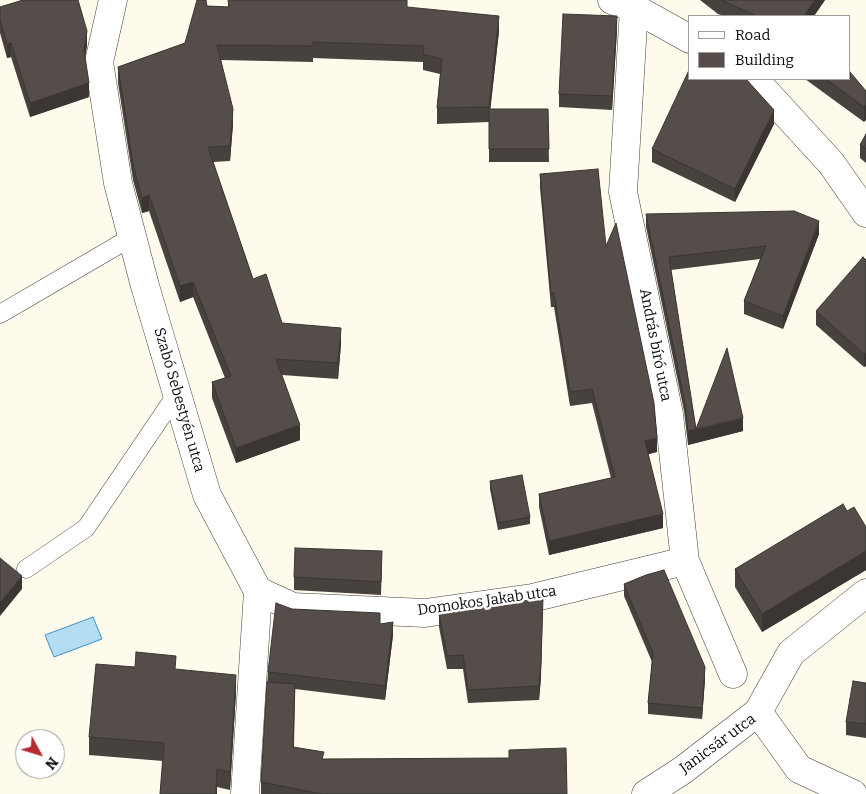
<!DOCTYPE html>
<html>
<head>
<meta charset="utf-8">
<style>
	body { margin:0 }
	#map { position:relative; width:866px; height:794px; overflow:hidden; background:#fefbec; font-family:Bitter,serif }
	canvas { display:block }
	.legend { position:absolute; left:688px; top:15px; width:162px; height:65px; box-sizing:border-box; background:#fff; border:1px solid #9e9e9e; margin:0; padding:6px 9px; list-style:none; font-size:15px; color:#0c0c0c }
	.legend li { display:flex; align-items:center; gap:10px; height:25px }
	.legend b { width:25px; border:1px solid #9e9e9e }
	.north { position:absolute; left:15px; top:729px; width:50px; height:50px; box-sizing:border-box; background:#fff; border:1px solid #9e9e9e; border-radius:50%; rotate:129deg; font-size:14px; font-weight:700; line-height:20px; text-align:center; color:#0c0c0c }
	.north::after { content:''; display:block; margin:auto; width:18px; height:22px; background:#b62b32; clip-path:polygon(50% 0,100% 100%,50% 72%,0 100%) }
</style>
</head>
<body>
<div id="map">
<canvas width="866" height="794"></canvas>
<ul class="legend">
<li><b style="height:6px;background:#fff"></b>Road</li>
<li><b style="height:14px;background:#544d49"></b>Building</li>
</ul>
<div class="north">N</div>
</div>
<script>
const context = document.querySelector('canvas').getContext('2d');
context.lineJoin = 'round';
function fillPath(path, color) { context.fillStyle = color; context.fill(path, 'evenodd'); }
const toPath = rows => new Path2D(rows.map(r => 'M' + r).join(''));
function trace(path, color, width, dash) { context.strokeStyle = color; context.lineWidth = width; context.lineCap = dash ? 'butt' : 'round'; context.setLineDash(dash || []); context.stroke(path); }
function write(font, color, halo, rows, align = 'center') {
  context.font = font + ' Bitter,serif'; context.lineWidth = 5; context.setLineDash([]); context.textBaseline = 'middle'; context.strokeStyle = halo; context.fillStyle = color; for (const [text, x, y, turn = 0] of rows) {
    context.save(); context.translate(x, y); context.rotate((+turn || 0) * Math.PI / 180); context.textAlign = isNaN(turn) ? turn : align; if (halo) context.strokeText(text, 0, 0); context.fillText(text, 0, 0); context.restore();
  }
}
const water = toPath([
	[93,617,102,639,54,657,45,635,93,617]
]);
fillPath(water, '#b4dcf3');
trace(water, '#3e91c7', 1);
const service = toPath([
	[0,314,132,237],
	[26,569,86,528,178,392]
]);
const minor = toPath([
	[113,0,99,62,118,183,145,286,207,495,258,591,245,794],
	[612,0,634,8,690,39],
	[634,8,623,192,669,414,685,561,733,674],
	[754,79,831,163,866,213],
	[258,591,293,607,425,613,532,598,685,561],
	[758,712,791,653,866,593],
	[646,794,683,770,758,712,799,769,853,794]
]);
trace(service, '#3f3f3f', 19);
trace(minor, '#3f3f3f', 29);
trace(service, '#fff', 18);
trace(minor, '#fff', 28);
fillPath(toPath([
	[228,0,407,0,407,7,499,31,490,109,548,109,549,162,489,162,489,122,437,124,437,108,440,74,423,70,423,62,313,58,313,62,221,60,233,124,230,161,213,162,253,279,282,323,341,344,338,379,282,375,300,440,236,463,212,398,212,382,225,378,193,297,180,302,149,211,142,213,133,180,118,83,118,67,185,43,207,6,228,7],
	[700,0,825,0,814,16,724,16,718,14],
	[0,7,87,45,85,58,89,97,30,117,11,57,7,58,0,33],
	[617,30,612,110,559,107,559,94],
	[805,79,850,79,866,91,864,122],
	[774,124,735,202,652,162,652,149],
	[866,134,866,163,860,158,860,145],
	[540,174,606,246,657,452,648,454,663,528,549,555,539,507,539,494,611,478,592,403,570,406,554,307,551,307,540,188],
	[646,214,819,234,783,329,744,314,744,301,760,259,671,270,696,429,743,431,688,445,684,411,646,227],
	[866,260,866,366,864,367,816,325,816,311],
	[490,481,530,517,530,524,498,530,490,489],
	[847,511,866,527,866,570,762,632,735,587,735,569],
	[382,565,381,595,294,590,294,577],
	[624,584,705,679,702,719,648,714,648,703,652,662,624,596],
	[292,609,380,624,393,635,385,700,295,689,294,747,324,759,567,794,261,794,261,782,268,672],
	[439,614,541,677,539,700,468,703,463,669,447,669,439,627],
	[135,667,176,670,236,692,230,790,217,787,217,794,160,794,163,761,89,755,89,737],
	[866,683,866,738,846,735,846,722]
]), '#48423f');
fillPath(toPath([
	[815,0,825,0,814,16,804,16],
	[499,16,499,31,489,122,489,107],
	[617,16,617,30,612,110,612,96],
	[87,31,87,45,84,64,84,50],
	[11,43,11,57,7,58,7,44],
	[89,83,89,97,30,117,30,103],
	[866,105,866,120,864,122,864,107],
	[233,109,233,124,230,161,230,146],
	[774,110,774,124,735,202,735,189],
	[149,195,149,211,142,213,142,198],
	[819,221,819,234,783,329,783,316],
	[193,282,193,297,180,302,180,286],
	[341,328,341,344,338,379,338,363],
	[866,352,866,366,864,367,864,354],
	[743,418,743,431,688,445,688,431],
	[300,425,300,440,236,463,236,448],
	[657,438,657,452,645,455,645,441],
	[663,514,663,528,549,555,549,541],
	[866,551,866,570,762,632,762,614],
	[22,576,22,589,0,616,0,602],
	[543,598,541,677,539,700,539,686],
	[393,622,393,635,385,700,385,686],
	[705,667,705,679,702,719,702,708],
	[236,675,236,692,230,790,230,772],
	[217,769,217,794,216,794]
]), '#3b3633');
const building = toPath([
	[23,0,78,0,87,31,84,50,89,83,30,103,11,43,7,44,0,19,0,7,23,0],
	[197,0,206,0,207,6,229,7,228,0,407,0,407,7,499,16,489,107,437,108,442,59,423,54,424,46,313,42,313,46,217,45,233,109,230,146,208,147,253,279,266,274,282,323,341,328,338,363,276,359,300,425,236,448,212,382,231,376,193,282,180,286,149,195,142,198,133,164,118,67,185,43,197,0],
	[721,0,815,0,804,16,757,16,721,0],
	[563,14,617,16,612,96,559,94,563,14],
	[690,68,690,79,746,79,774,110,735,189,652,149,690,68],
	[850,72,866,91,866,105,864,107,826,79,850,79,850,72],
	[489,109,548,109,549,149,489,149,489,109],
	[866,134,866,149,860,145,866,134],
	[598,169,606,246,616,223,654,403,657,438,645,441,663,514,549,541,539,494,615,477,592,389,570,392,554,293,551,294,540,174,598,169],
	[794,211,819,221,783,316,744,301,766,246,669,257,696,429,727,348,743,418,688,431,684,398,646,214,794,211],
	[863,257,866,260,866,353,864,354,816,311,863,257],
	[522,475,530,517,498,523,490,481,522,475],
	[843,504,847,511,854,507,866,527,866,551,762,614,735,569,843,504],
	[295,548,382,551,381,582,294,577,295,548],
	[0,558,22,576,0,602,0,558],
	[664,570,705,667,702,708,648,703,653,653,624,584,646,575,664,570],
	[543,598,541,663,539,686,468,690,463,655,447,656,439,614,543,598],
	[276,603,292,609,380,613,380,624,393,622,385,686,268,672,276,603],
	[136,652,176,656,175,669,236,675,230,772,217,769,216,794,160,794,164,743,89,737,96,664,135,667,136,652],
	[853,681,866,683,866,724,846,722,853,681],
	[267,682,295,684,293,747,324,752,322,759,509,758,509,750,566,748,567,794,322,794,261,782,267,682]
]);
fillPath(building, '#544d49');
trace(building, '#3b3633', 1);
write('15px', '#0c0c0c', '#fff', [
	["András bíró utca",655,345,79],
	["Szabó Sebestyén utca",179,400,74],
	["Domokos Jakab utca",487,601,-8],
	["Janicsár utca",718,744,-36]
]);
</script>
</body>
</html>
